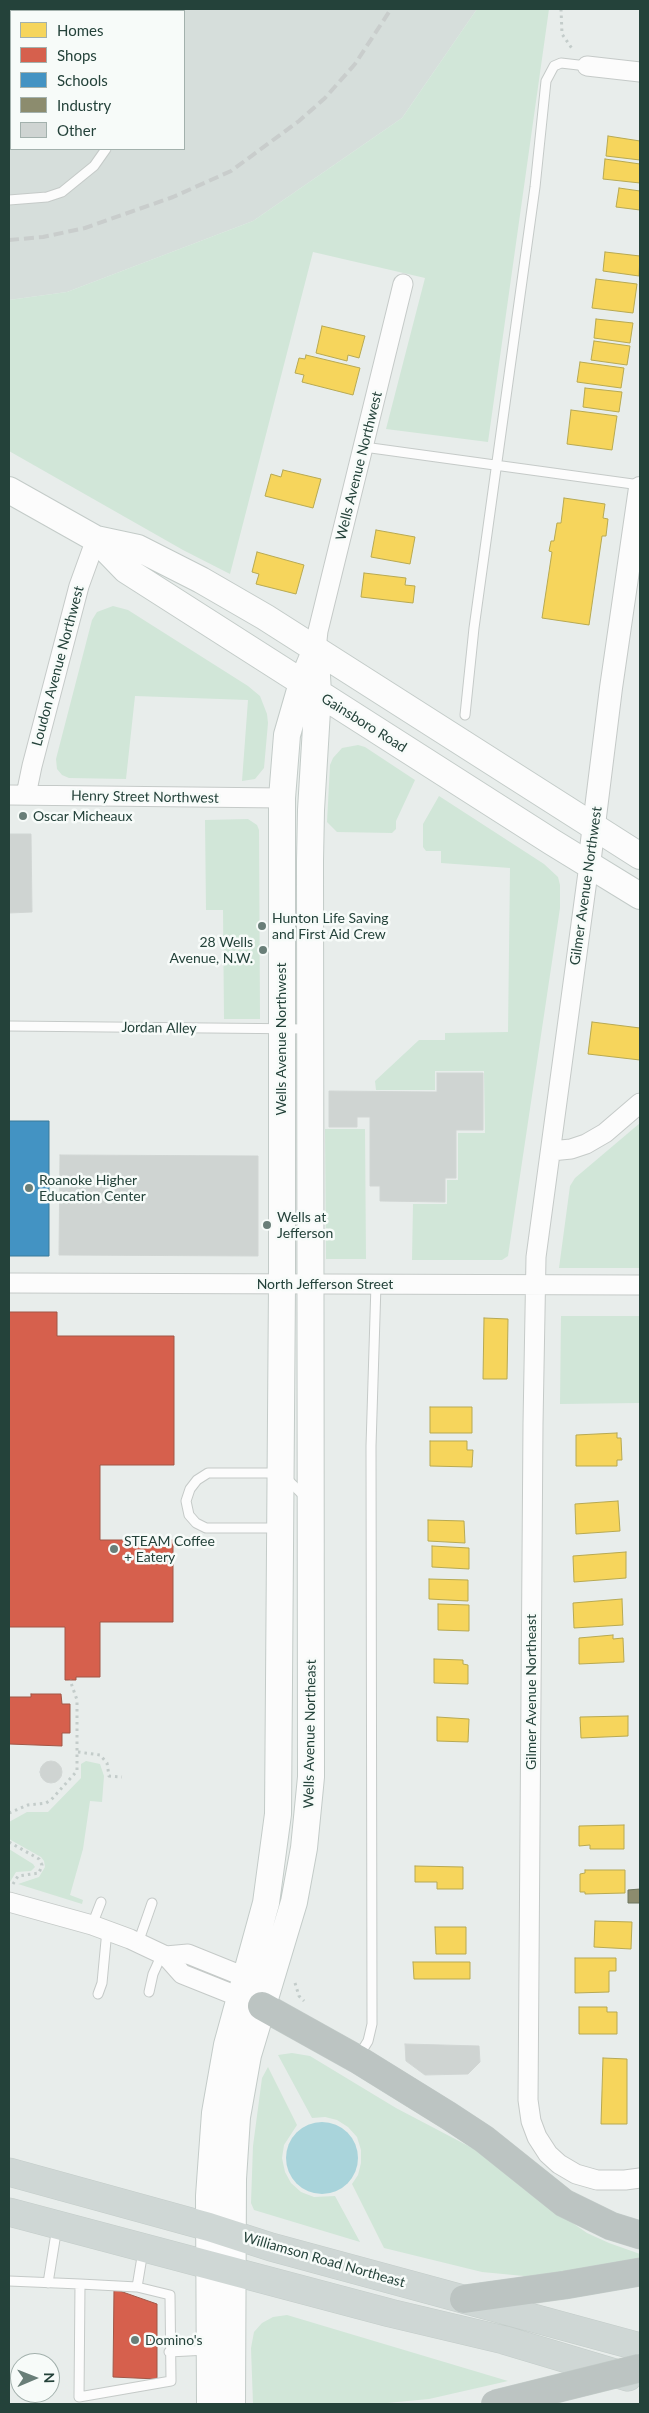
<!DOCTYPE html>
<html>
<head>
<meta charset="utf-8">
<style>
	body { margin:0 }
	#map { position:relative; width:649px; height:2413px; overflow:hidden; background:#e8edeb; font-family:Lato,sans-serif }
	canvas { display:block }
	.frame { position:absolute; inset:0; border:10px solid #24423a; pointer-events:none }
	.legend { position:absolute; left:10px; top:10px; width:175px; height:140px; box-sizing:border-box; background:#f7fbf9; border:1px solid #a3b1ad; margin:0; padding:6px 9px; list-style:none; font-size:15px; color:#24423a }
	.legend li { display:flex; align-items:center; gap:10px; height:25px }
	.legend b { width:25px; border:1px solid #a3b1ad }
	.north { position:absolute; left:10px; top:2353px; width:50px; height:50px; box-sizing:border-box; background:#f7fbf9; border:1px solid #a3b1ad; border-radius:50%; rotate:89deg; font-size:14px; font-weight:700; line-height:20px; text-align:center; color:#24423a }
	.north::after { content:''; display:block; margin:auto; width:18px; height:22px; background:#697e78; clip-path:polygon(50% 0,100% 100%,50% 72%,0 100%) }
</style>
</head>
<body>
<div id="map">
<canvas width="649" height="2413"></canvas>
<div class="frame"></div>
<ul class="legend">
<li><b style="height:14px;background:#f6d55c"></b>Homes</li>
<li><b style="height:14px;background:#d6604d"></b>Shops</li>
<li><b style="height:14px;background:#4393c3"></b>Schools</li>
<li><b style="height:14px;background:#8c8c6e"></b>Industry</li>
<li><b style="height:14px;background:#cfd4d2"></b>Other</li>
</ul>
<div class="north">N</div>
</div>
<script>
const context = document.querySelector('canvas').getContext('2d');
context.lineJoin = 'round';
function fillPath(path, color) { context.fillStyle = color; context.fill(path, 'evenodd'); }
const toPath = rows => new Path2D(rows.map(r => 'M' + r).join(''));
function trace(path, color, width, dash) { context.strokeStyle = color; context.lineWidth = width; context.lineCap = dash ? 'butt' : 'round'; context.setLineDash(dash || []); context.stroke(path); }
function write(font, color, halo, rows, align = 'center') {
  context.font = font + ' Lato,sans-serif'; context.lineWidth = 5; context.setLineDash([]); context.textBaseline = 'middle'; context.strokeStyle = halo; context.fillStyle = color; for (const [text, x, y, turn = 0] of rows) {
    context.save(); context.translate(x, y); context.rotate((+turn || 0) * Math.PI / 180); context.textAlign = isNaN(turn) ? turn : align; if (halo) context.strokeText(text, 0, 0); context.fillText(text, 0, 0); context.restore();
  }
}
fillPath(toPath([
	[9,9,477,9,402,118,253,221,67,292,9,300],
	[11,11,184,11,184,149,11,149]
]), '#d6dedb');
fillPath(toPath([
	[477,9,549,9,488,442,386,429,425,278,313,252,230,574,183,550,9,451,9,300,67,292,253,221,402,118],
	[113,606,128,610,248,686,260,696,267,714,268,723,264,768,255,779,242,781,248,700,135,696,126,779,69,778,62,775,57,769,56,759,92,620,97,612],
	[358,745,365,747,415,780,396,821,396,829,392,833,337,832,327,822,330,765,333,758,342,748],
	[439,796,544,864,558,877,560,885,560,908,508,1256,502,1260,412,1260,413,1204,447,1204,447,1180,458,1180,458,1133,485,1133,484,1071,435,1071,435,1090,376,1090,375,1081,419,1040,445,1040,445,1033,508,1032,510,868,441,863,441,851,426,851,423,847,423,824],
	[248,819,257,825,259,830,260,1019,224,1019,223,910,206,910,205,820],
	[640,1123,640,1268,559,1268,570,1186,575,1178],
	[325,1129,365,1129,366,1259,326,1259],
	[561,1316,640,1316,640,1403,560,1404],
	[86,1761,100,1764,104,1776,102,1802,90,1801,83,1849,70,1895,83,1900,82,1904,18,1884,39,1877,45,1867,44,1861,41,1857,9,1839,9,1822,27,1812,48,1812,81,1778,81,1764],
	[9,1849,33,1864,35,1867,31,1871,16,1872,10,1882],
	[292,2053,310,2056,396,2108,476,2150,499,2167,525,2190,587,2233,609,2243,640,2254,640,2263,558,2278,524,2276,482,2272,384,2248,352,2184,358,2175,361,2163,361,2150,357,2137,348,2127,337,2120,325,2117,312,2118,278,2055],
	[268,2067,297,2125,284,2145,282,2158,285,2172,291,2183,301,2192,314,2197,335,2196,360,2242,254,2210,251,2203,253,2146,262,2078],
	[287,2315,508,2381,429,2399,387,2403,253,2404,251,2348,254,2332,262,2323,273,2317]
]), '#d1e6d8');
fillPath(toPath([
	'286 2158a36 36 0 1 1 72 0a36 36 0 1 1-72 0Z'
]), '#a9d4db');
const homes = toPath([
	[608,136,640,141,640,160,606,156,608,136],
	[605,159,640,164,640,183,603,179,605,159],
	[619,188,640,191,640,210,616,207,619,188],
	[605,252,640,256,639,276,603,271,605,252],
	[596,279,637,284,633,313,592,308,596,279],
	[596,319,633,323,630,343,594,338,596,319],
	[322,326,365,336,359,358,348,355,347,361,316,353,322,326],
	[594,341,630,346,627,365,591,360,594,341],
	[306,355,360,368,353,395,302,382,304,375,295,373,299,358,305,359,306,355],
	[580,362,624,368,621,388,577,382,580,362],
	[585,388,622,392,619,412,583,407,585,388],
	[571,410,617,416,612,450,567,444,571,410],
	[283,470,321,479,313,508,265,496,271,474,281,477,283,470],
	[564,498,605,504,603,518,608,519,606,536,602,536,589,625,542,618,552,552,549,551,551,541,554,541,557,523,561,523,564,498],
	[376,530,415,537,410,564,371,557,376,530],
	[257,552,304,565,296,594,256,584,259,574,252,572,257,552],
	[364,573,406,578,405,585,415,586,413,603,361,597,364,573],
	[592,1022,640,1028,640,1060,588,1054,592,1022],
	[484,1318,508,1319,507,1379,483,1379,484,1318],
	[430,1407,472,1407,472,1433,430,1433,430,1407],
	[617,1433,617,1438,621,1438,622,1460,617,1460,617,1466,576,1466,576,1435,617,1433],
	[430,1441,467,1441,467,1450,473,1450,472,1467,430,1466,430,1441],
	[618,1501,620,1531,576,1534,575,1504,618,1501],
	[428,1520,464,1521,465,1543,428,1541,428,1520],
	[432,1546,469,1548,469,1569,432,1567,432,1546],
	[626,1552,626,1578,574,1582,573,1556,626,1552],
	[429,1579,468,1580,468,1601,429,1599,429,1579],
	[622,1599,623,1625,574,1628,573,1603,622,1599],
	[438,1604,469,1605,469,1631,438,1630,438,1604],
	[613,1635,613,1639,623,1638,624,1662,579,1664,579,1638,613,1635],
	[434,1659,463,1660,463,1664,468,1665,468,1684,434,1683,434,1659],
	[628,1716,628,1736,581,1738,580,1717,628,1716],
	[437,1717,469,1719,468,1742,437,1741,437,1717],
	[624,1825,624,1849,590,1849,590,1845,579,1846,579,1826,624,1825],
	[415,1866,463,1867,463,1889,437,1889,437,1882,415,1882,415,1866],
	[585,1870,625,1870,625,1893,585,1894,585,1892,580,1892,580,1874,585,1873,585,1870],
	[595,1921,632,1922,631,1949,594,1947,595,1921],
	[435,1927,466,1927,466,1954,436,1954,435,1927],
	[575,1958,616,1958,616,1971,609,1971,609,1992,575,1993,575,1958],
	[413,1962,470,1962,470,1979,414,1979,413,1962],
	[579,2007,607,2007,607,2012,617,2012,617,2034,579,2034,579,2007],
	[603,2058,627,2059,627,2124,601,2124,603,2058]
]);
fillPath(homes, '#f6d55c');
trace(homes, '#b7a952', 1);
const shops = toPath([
	[9,1312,57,1312,57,1336,174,1336,174,1465,100,1465,100,1540,173,1540,173,1622,100,1622,100,1677,76,1677,76,1680,65,1680,65,1627,9,1627,9,1312],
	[31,1694,61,1694,62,1704,70,1704,70,1733,62,1733,62,1746,9,1744,9,1697,31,1697,31,1694],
	[114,2289,157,2304,157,2379,113,2377,114,2289]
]);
fillPath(shops, '#d6604d');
trace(shops, '#a15747', 1);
const schools = toPath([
	[9,1121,49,1121,49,1256,9,1256,9,1121]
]);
fillPath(schools, '#4393c3');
trace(schools, '#3a7b9a', 1);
const industry = toPath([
	[9,9,102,9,102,11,11,11,11,74,9,73,9,9],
	[640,1889,640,1903,628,1903,628,1890,640,1889]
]);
fillPath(industry, '#8c8c6e');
trace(industry, '#6d765e', 1);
const building = toPath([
	[9,834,31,834,32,912,9,913,9,834],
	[437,1073,483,1073,483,1130,456,1130,456,1178,445,1178,445,1202,380,1201,380,1186,370,1186,370,1117,357,1117,357,1127,329,1127,329,1091,437,1092,437,1073],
	[60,1155,258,1156,258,1256,59,1255,60,1155],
	'40 1772a11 11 0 1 1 22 0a11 11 0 1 1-22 0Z',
	[405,2044,479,2046,480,2062,468,2074,425,2075,406,2061,405,2044]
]);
fillPath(building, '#cfd4d2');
trace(building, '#d1d6d4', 1);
const service = toPath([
	[160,11,161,9],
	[9,200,47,197,62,192,94,166,106,149],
	[364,447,640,485],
	[465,715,474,628,535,187,546,81,554,66,561,63,587,66],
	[9,1026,308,1029],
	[278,1528,206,1528,196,1523,189,1515,186,1501,190,1489,197,1480,208,1473,281,1473,305,1497],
	[92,1925,101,1902],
	[138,1943,152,1903],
	[149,1992,153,1974,162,1954],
	[98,1994,102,1983,107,1930],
	[358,2057,368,2041,372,2024,371,1446,376,1284],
	[9,2281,80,2284],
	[48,2283,57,2227],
	[80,2284,137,2287,170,2295,171,2381,79,2397,80,2284],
	[137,2287,143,2251],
	[169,2352,207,2350]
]);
const minor = toPath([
	[587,66,640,72],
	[316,649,318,631,403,284],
	[9,795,282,798],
	[26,795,32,766,79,586,96,539],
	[589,865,536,1257,533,1424,528,2100,531,2121,537,2137,548,2154,559,2164,576,2174,597,2180,625,2180,640,2178],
	[551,1151,571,1149,586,1144,605,1133,640,1103],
	[9,1283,640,1285],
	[9,1902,92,1925,130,1939,166,1956,182,1974,252,2002],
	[166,1956,188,1954,245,1977]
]);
const tertiary = toPath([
	[589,865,611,688,640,488]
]);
const secondary = toPath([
	[9,490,96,539,138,548,201,580,265,617,640,856],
	[96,539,126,570,552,842,640,896],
	[210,2404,209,2196,215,2113,227,2045,266,1903,278,1814,282,1284,282,798,287,735,302,683,316,649],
	[232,2404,233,2179,237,2117,248,2055,294,1902,304,1848,311,1777,310,861,311,810,318,694,316,657]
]);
const primary = toPath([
	[9,2172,209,2227,271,2247,640,2347],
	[9,2212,390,2313,504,2340,628,2377]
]);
const motorway = toPath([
	[262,2006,357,2059,449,2116,484,2139,564,2203,611,2226,640,2235],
	[464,2299,565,2285,640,2272]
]);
trace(service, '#c5cac8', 11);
trace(minor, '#c5cac8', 21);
trace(tertiary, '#c5cac8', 24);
trace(secondary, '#c3cbc8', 28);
trace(primary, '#c3ccc9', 29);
trace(motorway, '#c3ccc9', 29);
trace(toPath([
	[561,9,562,34,573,50],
	[78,1752,100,1755,107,1763,109,1776,122,1777],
	[9,1813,28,1805,46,1803,51,1800,77,1771,77,1700,70,1680],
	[9,1842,39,1859,42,1865,39,1873,18,1876,13,1884],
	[295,1983,299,1996,304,2001]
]), '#c3ccca', 3, [2.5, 4]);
trace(service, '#fcfcfc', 9);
trace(minor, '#fcfcfc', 19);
trace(tertiary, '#fcfcfc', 22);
trace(secondary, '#fcfcfc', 26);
trace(primary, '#cfd7d5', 28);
trace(motorway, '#bcc4c2', 28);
trace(toPath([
	[9,240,43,237,85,228,173,197,231,171,299,121,325,98,355,64,391,9]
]), '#c9cdcc', 4, [10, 5]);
const motorwayBridge = toPath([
	[495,2404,640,2368]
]);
trace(motorwayBridge, '#c3ccc9', 29, []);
trace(motorwayBridge, '#bcc4c2', 28);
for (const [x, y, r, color] of [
	[23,816,5,"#697e78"],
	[262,926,5,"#697e78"],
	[263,950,5,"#697e78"],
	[29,1188,5,"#697e78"],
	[267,1225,5,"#697e78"],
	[114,1549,5,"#697e78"],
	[135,2340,5,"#697e78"]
]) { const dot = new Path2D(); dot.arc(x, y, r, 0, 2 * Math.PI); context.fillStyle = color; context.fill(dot); trace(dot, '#f7fbf9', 2); }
write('14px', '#24423a', '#f7fbf9', [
	["Wells Avenue Northwest",359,466,-76],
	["Loudon Avenue Northwest",58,666,-75],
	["Gainsboro Road",364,723,32],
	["Henry Street Northwest",145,797,1],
	["Gilmer Avenue Northwest",586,886,-82],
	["Jordan Alley",159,1028,1],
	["Wells Avenue Northwest",281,1039,-90],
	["North Jefferson Street",325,1284],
	["Gilmer Avenue Northeast",531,1692,-90],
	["Wells Avenue Northeast",310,1734,-89],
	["Williamson Road Northeast",324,2260,16]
]);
write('14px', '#24423a', '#f7fbf9', [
	["Oscar Micheaux",33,816],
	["Hunton Life Saving",272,918],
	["and First Aid Crew",272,934],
	["28 Wells",253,942,"right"],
	["Avenue, N.W.",253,958,"right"],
	["Roanoke Higher",39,1180],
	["Education Center",39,1196],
	["Wells at",277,1217],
	["Jefferson",277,1233],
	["STEAM Coffee",124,1541],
	["+ Eatery",124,1557],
	["Domino's",145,2340]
], 'left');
</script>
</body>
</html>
